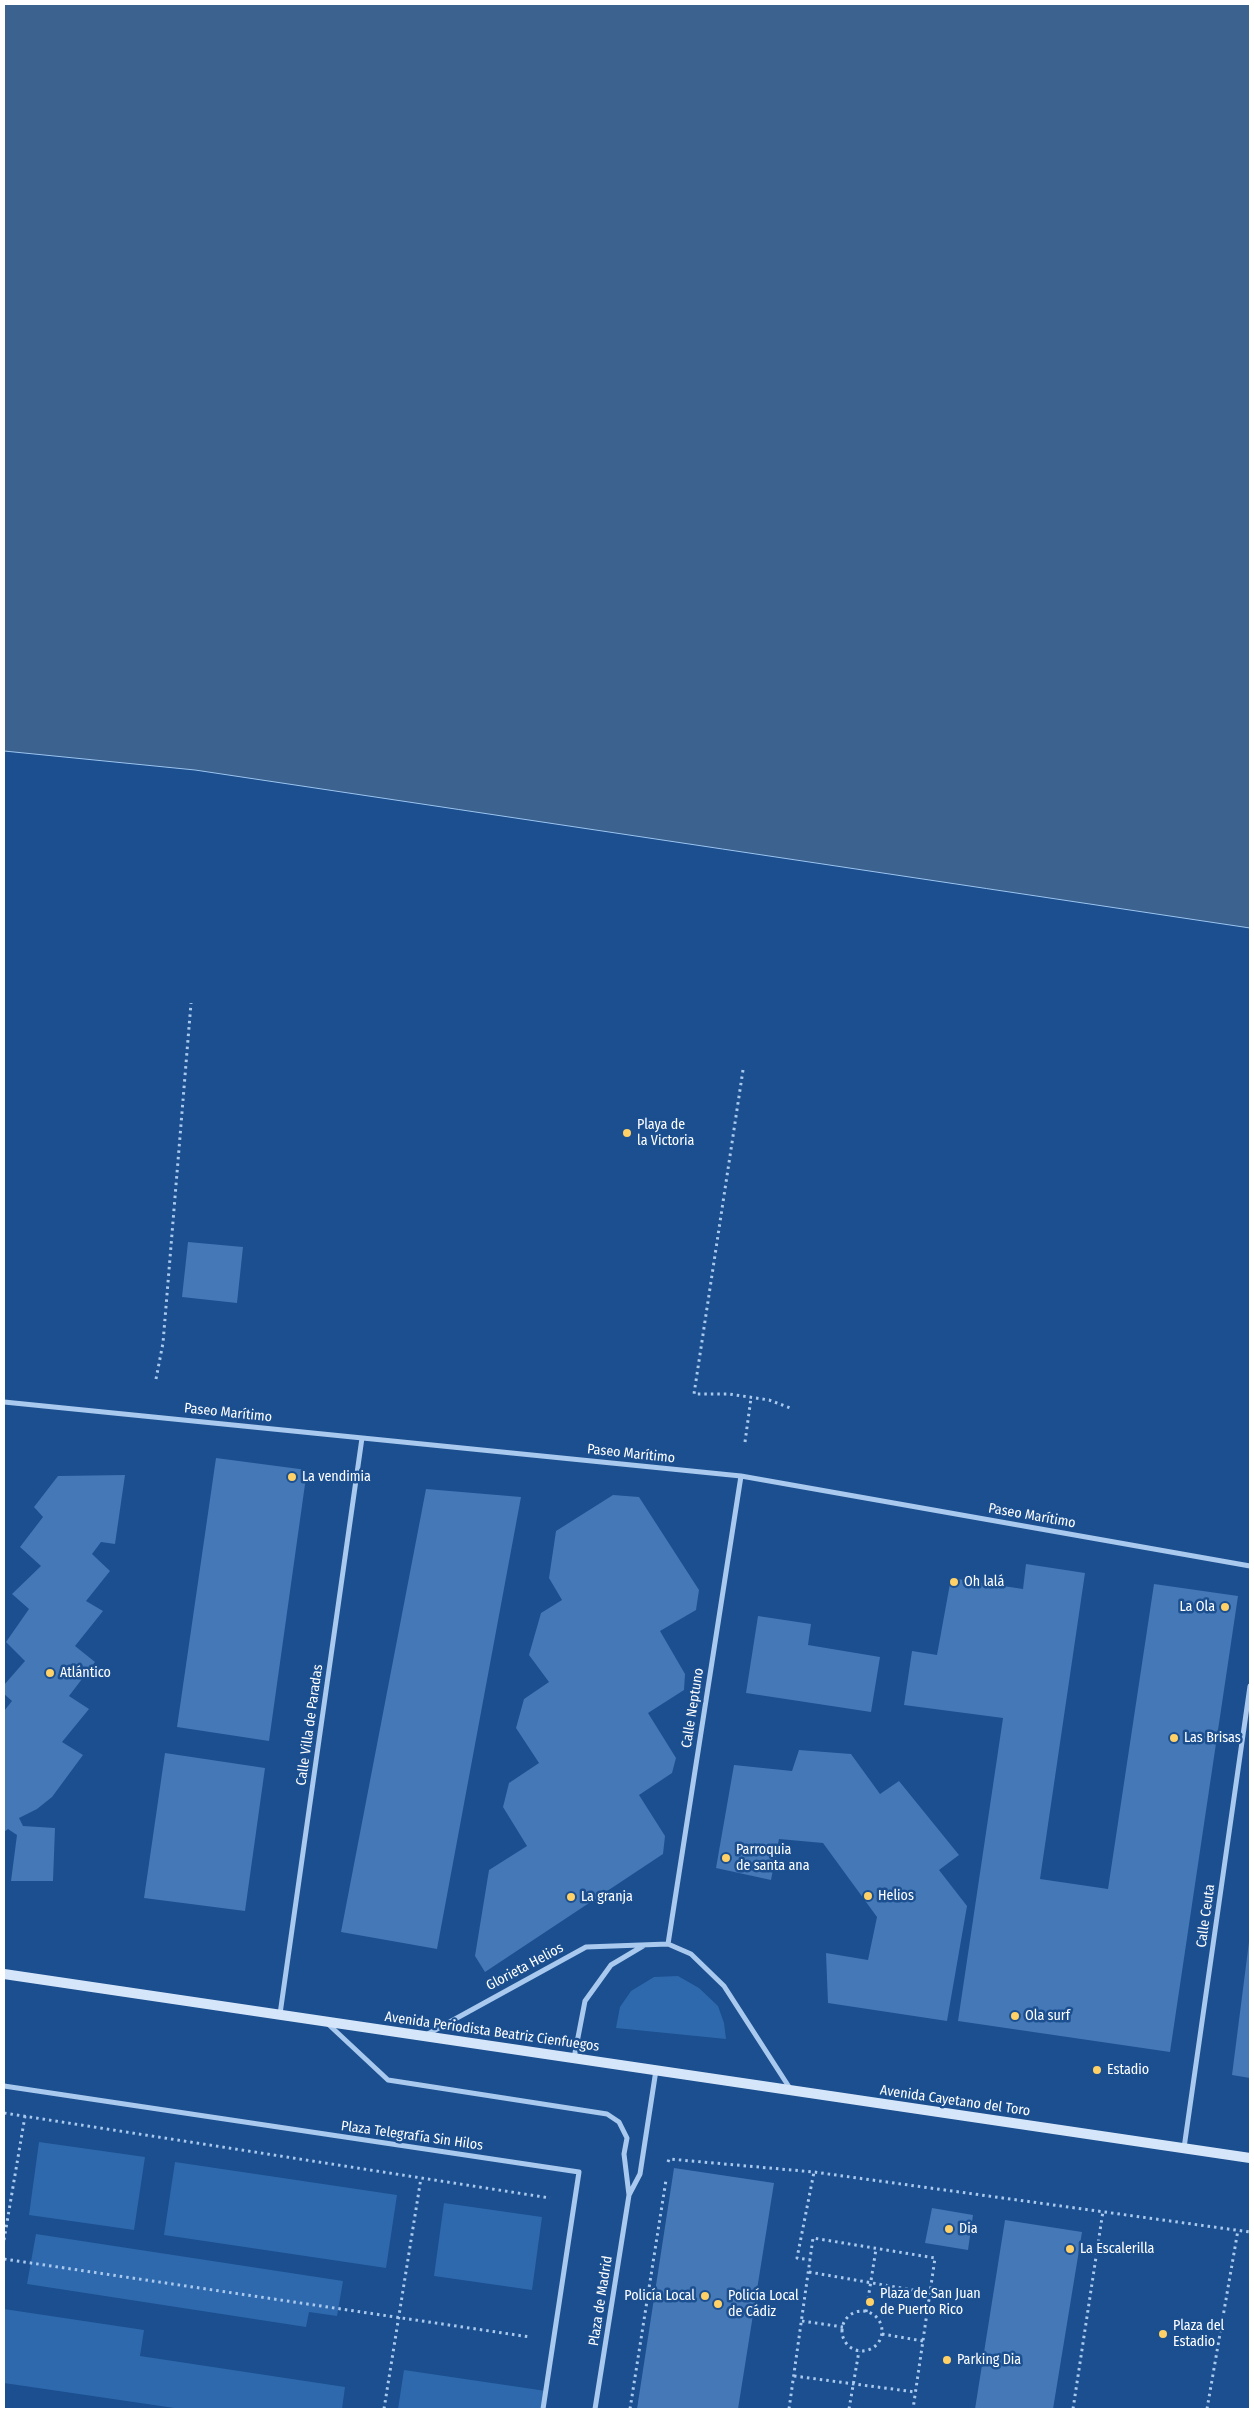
<!DOCTYPE html>
<html>
<head>
<meta charset="utf-8">
<style>
	body { margin:0 }
	#map { position:relative; width:1254px; height:2413px; overflow:hidden; background:#1b4f8f; font-family:"Fira Sans Condensed",sans-serif }
	canvas { display:block }
	.frame { position:absolute; inset:0; border:5px solid #fff; pointer-events:none }
</style>
</head>
<body>
<div id="map">
<canvas width="1254" height="2413"></canvas>
<div class="frame"></div>
</div>
<script>
const context = document.querySelector('canvas').getContext('2d');
context.lineJoin = 'round';
function fillPath(path, color) { context.fillStyle = color; context.fill(path, 'evenodd'); }
const toPath = rows => new Path2D(rows.map(r => 'M' + r).join(''));
function trace(path, color, width, dash) { context.strokeStyle = color; context.lineWidth = width; context.lineCap = dash ? 'butt' : 'round'; context.setLineDash(dash || []); context.stroke(path); }
function write(font, color, halo, rows, align = 'center') {
  context.font = font + ' "Fira Sans Condensed",sans-serif'; context.lineWidth = 5; context.setLineDash([]); context.textBaseline = 'middle'; context.strokeStyle = halo; context.fillStyle = color; for (const [text, x, y, turn = 0] of rows) {
    context.save(); context.translate(x, y); context.rotate((+turn || 0) * Math.PI / 180); context.textAlign = isNaN(turn) ? turn : align; if (halo) context.strokeText(text, 0, 0); context.fillText(text, 0, 0); context.restore();
  }
}
fillPath(toPath([
	[678,1976,699,1988,718,2006,724,2023,726,2039,616,2028,620,2007,631,1991,654,1977],
	[39,2142,145,2157,134,2230,29,2215],
	[175,2162,397,2195,386,2268,164,2235],
	[444,2203,542,2217,532,2290,434,2276],
	[36,2234,343,2281,337,2316,309,2312,306,2327,27,2284],
	[4,2309,144,2330,140,2356,345,2387,342,2409,181,2409,4,2383],
	[404,2370,546,2391,543,2409,398,2409]
]), '#2e69ad');
const water = toPath([
	[4,4,1250,4,1250,928,195,770,4,751,4,4]
]);
fillPath(water, '#3c6290');
trace(water, '#9cc4f0', 1);
fillPath(toPath([
	[188,1242,243,1247,237,1303,182,1297],
	[216,1458,307,1470,269,1741,177,1727],
	[125,1475,115,1544,101,1542,92,1554,110,1571,86,1601,103,1611,75,1646,95,1662,69,1696,89,1709,62,1742,83,1755,52,1797,37,1809,19,1818,23,1826,55,1828,53,1881,11,1881,17,1835,8,1829,4,1832,4,1711,12,1701,4,1694,4,1685,25,1661,6,1642,29,1609,12,1594,41,1566,20,1547,43,1517,34,1507,58,1476],
	[426,1489,521,1497,437,1949,341,1932],
	[613,1495,639,1497,699,1590,696,1610,660,1631,685,1674,684,1690,648,1713,676,1758,672,1773,639,1795,665,1836,663,1854,485,1972,475,1956,489,1870,527,1846,503,1807,509,1783,539,1763,516,1728,524,1699,549,1682,529,1655,541,1613,562,1600,549,1578,556,1531],
	[1026,1564,1085,1573,1040,1879,1108,1889,1154,1584,1238,1596,1170,2052,958,2021,1003,1718,904,1705,912,1651,937,1655,951,1578,1023,1589],
	[758,1616,811,1624,808,1645,880,1657,871,1712,746,1693],
	[799,1750,851,1754,880,1794,899,1781,959,1855,939,1870,967,1906,947,2021,828,2003,826,1953,868,1960,877,1917,823,1843,779,1839,771,1880,716,1868,734,1765,792,1771],
	[165,1753,265,1768,245,1911,144,1898],
	[1249,1942,1250,1942,1250,2078,1232,2075],
	[674,2168,774,2183,738,2409,637,2409],
	[932,2208,973,2215,968,2250,925,2243],
	[1005,2220,1082,2232,1053,2409,975,2409]
]), '#4478b7');
trace(toPath([
	[743,1070,694,1394,729,1394,769,1400,793,1409],
	[156,1379,163,1343,191,1003],
	[745,1442,751,1398],
	[4,2113,550,2198],
	[668,2162,669,2159,814,2172,1250,2232],
	[4,2240,25,2116],
	[4,2259,530,2337],
	[811,2260,797,2258,814,2172],
	[809,2272,930,2293],
	'842 2331a20 20 0 1 1 40 0a20 20 0 1 1-40 0Z',
	[866,2312,876,2249],
	[802,2321,843,2327],
	[882,2334,923,2341],
	[794,2376,915,2392],
	[384,2409,421,2178],
	[630,2409,666,2180],
	[789,2409,813,2238,935,2258,913,2409],
	[849,2409,859,2351],
	[1073,2409,1103,2211],
	[1207,2409,1238,2230]
]), '#a9c9ee', 3, [2.5, 4]);
trace(toPath([
	[4,1402,741,1476,1250,1566],
	[668,1944,741,1476],
	[280,2014,362,1438],
	[327,2023,388,2080,607,2114,619,2122,627,2138,624,2154,629,2195,595,2409],
	[426,2035,586,1947,668,1944,691,1954,724,1986,791,2090],
	[574,2058,585,2001,611,1965,643,1946],
	[4,2086,579,2172,543,2409],
	[1184,2148,1250,1686],
	[629,2195,640,2174,656,2070]
]), '#a9c9ee', 5);
trace(toPath([
	[4,1974,1250,2158]
]), '#d6e6fa', 10);
for (const [x, y, r, color] of [
	[627,1133,5,"#ffd166"],
	[292,1477,5,"#ffd166"],
	[954,1582,5,"#ffd166"],
	[1225,1607,5,"#ffd166"],
	[50,1673,5,"#ffd166"],
	[1174,1738,5,"#ffd166"],
	[726,1858,5,"#ffd166"],
	[868,1896,5,"#ffd166"],
	[571,1897,5,"#ffd166"],
	[1015,2016,5,"#ffd166"],
	[1097,2070,5,"#ffd166"],
	[949,2229,5,"#ffd166"],
	[1070,2249,5,"#ffd166"],
	[705,2296,5,"#ffd166"],
	[870,2302,5,"#ffd166"],
	[718,2304,5,"#ffd166"],
	[1163,2334,5,"#ffd166"],
	[947,2360,5,"#ffd166"]
]) { const dot = new Path2D(); dot.arc(x, y, r, 0, 2 * Math.PI); context.fillStyle = color; context.fill(dot); trace(dot, '#1b4f8f', 2); }
write('14px', '#fff', '#1b4f8f', [
	["Playa de",637,1125],
	["la Victoria",637,1141],
	["La vendimia",302,1477],
	["Oh lalá",964,1582],
	["La Ola",1215,1607,"right"],
	["Atlántico",60,1673],
	["Las Brisas",1184,1738],
	["Parroquia",736,1850],
	["de santa ana",736,1866],
	["Helios",878,1896],
	["La granja",581,1897],
	["Ola surf",1025,2016],
	["Estadio",1107,2070],
	["Dia",959,2229],
	["La Escalerilla",1080,2249],
	["Plaza de San Juan",880,2294],
	["de Puerto Rico",880,2310],
	["Policía Local",695,2296,"right"],
	["Policía Local",728,2296],
	["de Cádiz",728,2312],
	["Plaza del",1173,2326],
	["Estadio",1173,2342],
	["Parking Dia",957,2360]
], 'left');
write('14px', '#fff', '#1b4f8f', [
	["Paseo Marítimo",228,1413,6],
	["Paseo Marítimo",631,1454,6],
	["Paseo Marítimo",1032,1516,10],
	["Calle Neptuno",693,1708,-81],
	["Calle Villa de Paradas",310,1725,-82],
	["Calle Ceuta",1206,1916,-82],
	["Glorieta Helios",525,1967,-28],
	["Avenida Periodista Beatriz Cienfuegos",492,2032,8],
	["Avenida Cayetano del Toro",955,2101,8],
	["Plaza Telegrafía Sin Hilos",412,2136,8],
	["Plaza de Madrid",601,2301,-81]
]);
</script>
</body>
</html>
